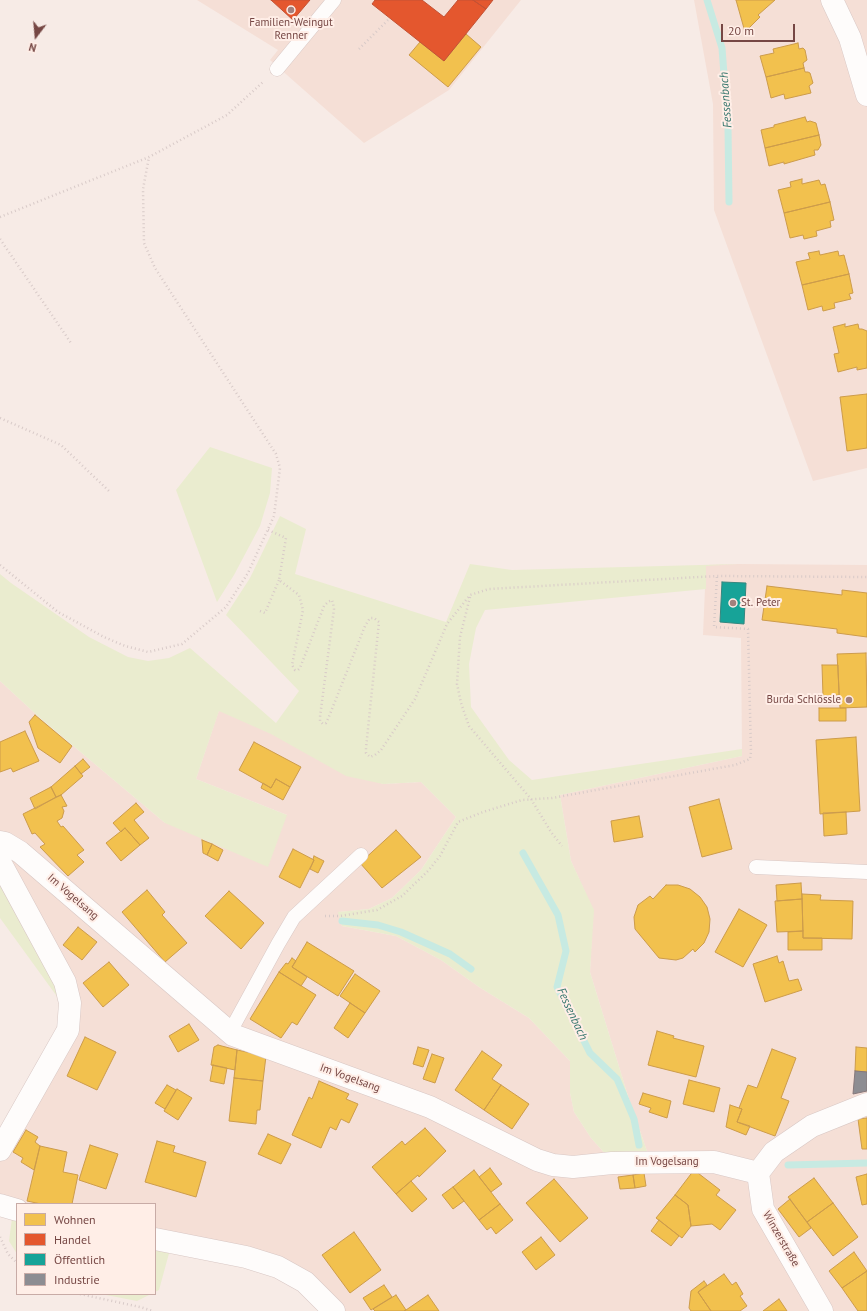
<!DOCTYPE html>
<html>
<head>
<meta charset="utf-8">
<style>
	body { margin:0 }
	#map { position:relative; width:867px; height:1311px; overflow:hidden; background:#f7ebe6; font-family:"PT Sans",sans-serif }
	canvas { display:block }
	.legend { position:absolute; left:16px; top:1203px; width:140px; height:92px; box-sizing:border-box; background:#ffeee7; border:1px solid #c8aba6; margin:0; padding:5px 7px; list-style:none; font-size:12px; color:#764744 }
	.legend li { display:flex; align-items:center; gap:8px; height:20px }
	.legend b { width:20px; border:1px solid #c8aba6 }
	.north { position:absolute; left:16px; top:16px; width:40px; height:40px; -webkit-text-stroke:3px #ffeee7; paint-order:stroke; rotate:196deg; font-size:11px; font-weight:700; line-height:16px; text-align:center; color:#764744 }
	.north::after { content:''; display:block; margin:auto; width:14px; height:18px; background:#764744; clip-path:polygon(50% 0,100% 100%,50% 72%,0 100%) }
	.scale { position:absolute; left:721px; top:24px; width:74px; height:18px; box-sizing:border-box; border:2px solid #764744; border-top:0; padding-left:5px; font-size:12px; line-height:14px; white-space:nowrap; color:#764744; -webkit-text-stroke:3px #ffeee7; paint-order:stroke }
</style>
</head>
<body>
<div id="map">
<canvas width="867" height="1311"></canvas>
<ul class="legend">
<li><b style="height:11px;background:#f2c14e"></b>Wohnen</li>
<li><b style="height:11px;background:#e4572e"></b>Handel</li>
<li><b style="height:11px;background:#17a398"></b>Öffentlich</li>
<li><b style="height:11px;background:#8d8d92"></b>Industrie</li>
</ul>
<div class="north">N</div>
<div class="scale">20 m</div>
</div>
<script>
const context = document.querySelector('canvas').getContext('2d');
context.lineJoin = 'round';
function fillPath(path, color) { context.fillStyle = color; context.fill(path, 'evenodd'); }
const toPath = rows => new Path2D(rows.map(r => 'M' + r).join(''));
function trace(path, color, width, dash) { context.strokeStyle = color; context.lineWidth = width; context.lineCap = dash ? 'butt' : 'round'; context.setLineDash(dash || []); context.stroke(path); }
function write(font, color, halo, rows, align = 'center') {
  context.font = font + ' "PT Sans",sans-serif'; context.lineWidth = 4; context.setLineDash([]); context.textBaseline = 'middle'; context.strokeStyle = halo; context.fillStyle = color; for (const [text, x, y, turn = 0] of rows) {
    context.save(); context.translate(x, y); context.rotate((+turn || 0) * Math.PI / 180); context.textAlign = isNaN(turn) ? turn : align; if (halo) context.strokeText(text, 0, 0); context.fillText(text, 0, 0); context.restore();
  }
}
fillPath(toPath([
	[197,0,521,0,449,90,364,143,270,60,278,50],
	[694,0,867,0,867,468,813,481,714,210,713,104],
	[738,564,867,565,867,1311,325,1311,288,1278,155,1243,155,1204,17,1204,0,1215,0,1136,57,1032,61,1002,0,882,0,681,40,718,165,823,287,815,196,779,219,710,383,784,421,782,456,817,421,870,392,898,369,909,339,912,342,926,396,936,441,960,479,987,529,1018,570,1061,570,1093,574,1112,591,1138,608,1157,648,1154,628,1096,590,972,593,910,571,861,560,795,742,756,741,638,703,635,706,565]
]), '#f5dfd6');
fillPath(toPath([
	[210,447,272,468,270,493,260,526,234,575,217,602,176,490],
	[280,516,306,529,295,574,446,622,470,564,512,570,738,564,706,566,706,589,485,610,476,628,469,664,471,707,509,760,532,780,742,749,742,756,560,795,571,861,594,910,590,972,628,1096,648,1154,608,1157,591,1138,574,1112,570,1093,570,1061,529,1018,479,987,441,960,396,936,342,926,338,912,369,909,392,898,421,870,456,817,421,782,383,784,346,776,271,734,219,711,196,779,287,815,268,867,165,823,40,718,0,681,0,574,11,583,89,637,128,657,148,661,169,658,190,648,276,723,299,691,226,615,250,578],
	[0,882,54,977,61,1002,0,918],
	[12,1218,17,1219,17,1254,9,1241],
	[155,1243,171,1246,159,1290,155,1292],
	[101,1294,151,1294,137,1301]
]), '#eaeccf');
const homes = toPath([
	[736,0,775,0,758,15,760,17,745,32,736,0],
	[466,34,481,47,448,87,409,55,420,42,444,61,466,34],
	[798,43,799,49,803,48,805,50,807,60,803,63,804,68,766,77,760,56,774,53,773,49,798,43],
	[804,68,805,72,808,72,810,73,813,83,809,86,811,93,785,99,784,94,771,98,766,77,804,68],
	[805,117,807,122,810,121,816,123,819,135,765,148,761,130,774,127,774,125,805,117],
	[819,135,821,145,818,150,814,150,815,155,784,164,784,162,769,166,765,148,819,135],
	[802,179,802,184,819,180,821,185,825,184,830,202,784,213,778,190,791,187,790,182,802,179],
	[830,202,834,220,830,221,831,227,816,231,817,236,804,239,803,235,790,238,784,213,830,202],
	[819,251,820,255,838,251,839,256,844,255,849,274,802,285,796,262,810,259,808,253,819,251],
	[849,274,853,293,849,294,851,299,834,303,835,308,823,311,822,306,808,310,802,285,849,274],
	[845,324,845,327,858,324,859,329,862,329,867,331,867,368,857,370,857,367,838,372,834,354,839,353,833,327,845,324],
	[867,394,867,448,847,451,840,397,867,394],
	[767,586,842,595,842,590,867,593,867,637,837,633,837,629,762,620,767,586],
	[866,653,867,707,840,708,837,654,866,653],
	[822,665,838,665,839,695,823,696,822,665],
	[819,708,846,708,846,721,819,721,819,708],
	[35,715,72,746,60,763,38,748,29,722,35,715],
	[25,731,39,761,13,772,11,768,0,772,0,742,25,731],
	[856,737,860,811,820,814,816,740,856,737],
	[254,742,301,767,290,787,276,779,271,788,239,770,254,742],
	[83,759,90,767,81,774,75,766,83,759],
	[75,766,83,776,61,795,56,797,51,787,75,766],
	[276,779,290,787,283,800,261,788,263,783,271,788,276,779],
	[51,787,56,797,35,809,30,798,51,787],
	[61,795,67,806,62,807,64,811,62,818,57,821,61,827,63,826,84,850,77,855,84,862,68,876,40,847,45,844,35,833,32,834,23,814,61,795],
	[719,799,732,849,702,857,689,807,719,799],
	[136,803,144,812,134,820,149,838,140,845,125,828,121,832,113,823,136,803],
	[846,812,847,834,824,836,823,813,846,812],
	[639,816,643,837,614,842,611,821,639,816],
	[125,828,140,845,121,861,106,843,125,828],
	[396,830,421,857,382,888,360,863,396,830],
	[202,840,212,844,207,855,203,853,202,840],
	[212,844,223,850,218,861,207,855,212,844],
	[293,849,314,860,300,888,279,877,293,849],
	[314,856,324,861,318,873,310,869,314,860,313,859,314,856],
	[801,883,802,899,777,901,776,885,801,883],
	[666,885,678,885,690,889,700,897,707,907,710,919,709,932,704,943,695,952,693,949,683,958,676,960,659,958,635,929,634,917,638,905,650,896,653,899,666,885],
	[147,890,165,912,162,915,187,943,165,962,122,912,147,890],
	[229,891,264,923,241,949,205,916,229,891],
	[802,894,821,895,820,900,853,901,852,939,803,938,802,894],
	[802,899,803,931,777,932,775,901,802,899],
	[739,909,767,925,743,967,715,952,739,909],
	[78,927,97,942,82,960,63,945,78,927],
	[803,931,803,938,822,938,822,950,788,950,788,932,803,931],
	[307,942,354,971,338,996,292,967,307,942],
	[777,956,779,963,783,961,789,981,798,979,802,990,765,1002,753,964,777,956],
	[292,958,296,961,292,967,307,977,301,986,279,972,286,963,288,964,292,958],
	[109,962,129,985,103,1007,83,983,109,962],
	[279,972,316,995,297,1025,292,1022,281,1038,250,1019,279,972],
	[355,974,380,991,365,1013,340,996,355,974],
	[350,1003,365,1013,348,1038,334,1028,350,1003],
	[189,1024,199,1040,178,1052,169,1036,189,1024],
	[657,1031,674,1036,673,1038,704,1046,696,1077,648,1065,657,1031],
	[85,1037,116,1052,97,1090,67,1076,85,1037],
	[218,1045,237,1050,235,1070,211,1065,214,1047,218,1045],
	[418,1047,429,1050,423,1067,413,1064,418,1047],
	[856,1047,867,1048,867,1072,855,1071,856,1047],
	[772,1049,796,1058,781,1098,789,1101,775,1136,737,1122,742,1109,739,1108,748,1085,757,1088,772,1049],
	[237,1050,266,1056,263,1081,234,1078,237,1050],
	[482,1051,502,1065,492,1079,501,1085,484,1110,455,1090,482,1051],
	[432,1054,444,1058,435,1083,423,1079,432,1054],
	[213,1065,227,1068,224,1084,210,1081,213,1065],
	[234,1078,263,1081,260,1110,257,1110,256,1124,229,1121,234,1078],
	[689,1080,720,1088,714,1112,683,1104,689,1080],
	[319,1081,349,1094,346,1099,358,1104,349,1123,341,1119,336,1130,330,1127,321,1148,292,1135,309,1097,312,1099,319,1081],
	[167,1085,176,1090,165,1109,155,1103,167,1085],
	[501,1085,529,1104,512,1129,484,1110,501,1085],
	[177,1089,192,1098,178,1120,164,1111,177,1089],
	[643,1093,671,1101,667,1118,649,1112,651,1108,639,1104,643,1093],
	[730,1105,742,1109,737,1122,750,1126,746,1135,726,1127,730,1105],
	[867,1118,867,1149,862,1149,858,1119,867,1118],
	[425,1128,446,1151,419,1177,418,1175,396,1194,372,1167,402,1141,405,1145,425,1128],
	[26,1130,38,1137,35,1142,40,1146,34,1170,21,1162,23,1158,13,1152,26,1130],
	[268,1134,291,1144,281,1164,258,1154,268,1134],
	[157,1141,175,1146,173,1152,206,1162,196,1197,145,1182,157,1141],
	[90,1145,118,1154,106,1189,79,1180,90,1145],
	[40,1146,67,1152,63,1172,78,1175,72,1204,41,1204,27,1201,40,1146],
	[490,1168,502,1184,491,1192,479,1177,490,1168],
	[474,1170,500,1204,479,1220,453,1187,474,1170],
	[694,1170,720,1190,716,1195,736,1210,720,1230,712,1224,691,1226,688,1205,675,1195,694,1170],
	[644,1173,646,1186,635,1188,633,1175,644,1173],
	[867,1174,867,1204,862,1205,856,1177,867,1174],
	[633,1175,635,1188,620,1189,618,1177,633,1175],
	[814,1178,833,1203,807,1222,788,1197,814,1178],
	[554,1179,588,1218,560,1242,526,1203,554,1179],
	[411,1181,427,1199,412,1212,396,1194,411,1181],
	[453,1187,464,1201,453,1209,442,1195,453,1187],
	[675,1195,688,1205,691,1226,682,1238,656,1218,675,1195],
	[790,1199,811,1228,799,1237,778,1209,790,1199],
	[833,1203,858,1237,833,1256,807,1222,833,1203],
	[500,1204,513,1220,496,1234,491,1227,487,1230,479,1220,500,1204],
	[659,1220,679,1236,671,1246,651,1231,659,1220],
	[354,1232,381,1270,350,1293,322,1255,354,1232],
	[541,1237,555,1255,536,1270,522,1252,541,1237],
	[854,1252,867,1271,842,1288,829,1271,854,1252],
	[867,1271,867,1311,858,1311,842,1288,867,1271],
	[724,1274,732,1285,736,1282,743,1294,740,1296,747,1306,740,1311,711,1311,698,1292,724,1274],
	[704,1281,707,1285,698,1292,711,1311,691,1311,689,1308,691,1291,704,1281],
	[384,1285,392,1297,371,1310,363,1298,384,1285],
	[396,1295,406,1310,404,1311,375,1311,373,1309,396,1295],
	[428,1295,439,1311,404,1311,406,1310,428,1295],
	[779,1299,787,1311,763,1311,779,1299]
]);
fillPath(homes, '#f2c14e');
trace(homes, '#cd9c4b', 1);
const shops = toPath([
	[271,0,310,0,293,20,271,0],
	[375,0,422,0,444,17,458,0,473,0,486,9,444,61,372,4,375,0],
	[473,0,493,0,486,9,473,0]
]);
fillPath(shops, '#e4572e');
trace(shops, '#c35235', 1);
const public = toPath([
	[722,582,746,583,744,624,720,622,722,582]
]);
fillPath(public, '#17a398');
trace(public, '#34877f', 1);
const industry = toPath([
	[855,1071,867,1072,867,1091,853,1094,855,1071]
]);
fillPath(industry, '#8d8d92');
trace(industry, '#86787b', 1);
trace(toPath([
	[707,0,722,48,728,127,729,202],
	[523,853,558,915,566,951,557,987,590,1053,617,1079,634,1119,639,1145],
	[342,921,378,925,401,932,450,954,471,969],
	[788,1165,867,1163]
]), '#c7eae2', 7);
const service = toPath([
	[277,69,334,0],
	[756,867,867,872],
	[230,1032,278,944,294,917,361,855]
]);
const minor = toPath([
	[832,0,850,38,867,95],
	[0,842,5,843,20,852,233,1035,430,1107,537,1160,553,1165,573,1167,612,1163,714,1162,758,1173],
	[0,862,65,982,70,1003,68,1030,0,1150],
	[0,1205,17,1210],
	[155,1239,246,1257,278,1267,305,1282,334,1311],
	[822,1311,763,1209,758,1173,774,1152,812,1126,867,1104]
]);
trace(service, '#d8c7c4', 15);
trace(minor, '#d8c7c4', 23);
trace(toPath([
	[359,49,390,18],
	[0,217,149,157,227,115,263,82],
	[0,239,71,343],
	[0,418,61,445,111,493],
	[268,530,286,538,279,580,299,595,303,610,292,665,295,670,298,670,300,668,324,606,328,602,332,600,333,603,334,609,320,717,320,721,323,724,326,723,328,719,365,626,370,618,374,618,379,622,366,748,366,753,370,757,375,755,381,750,415,699,447,624,470,595,489,589,717,576,867,577],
	[0,565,58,612,104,637,125,646,148,652,182,644,226,607,248,573,274,516,280,468,276,454,155,268,144,243,143,189,149,157],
	[470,597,460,637,457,684,461,703,469,726,531,799,551,832,562,846],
	[260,611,265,613,279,580],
	[325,916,340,916,377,910,402,896,428,871,440,856,458,822,483,812,522,800,552,798,735,765,750,759,751,752,748,629,714,627,717,576],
	[0,1237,8,1254,17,1263],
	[80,1294,140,1307,153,1311]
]), '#d8cac8', 2.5, [1, 3]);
trace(service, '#fefcfb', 14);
trace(minor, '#fefcfb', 22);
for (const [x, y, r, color] of [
	[291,10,4,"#a3807d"],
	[733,603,4,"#a3807d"],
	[849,700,4,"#a3807d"]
]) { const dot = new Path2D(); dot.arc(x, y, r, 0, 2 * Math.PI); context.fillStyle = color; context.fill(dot); trace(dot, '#ffeee7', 1.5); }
write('11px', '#764744', '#ffeee7', [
	["Familien-Weingut",291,23],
	["Renner",291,36],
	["St. Peter",741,603,"left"],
	["Burda Schlössle",841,700,"right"]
]);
write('11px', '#764744', '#ffeee7', [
	["Im Vogelsang",73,897,41],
	["Im Vogelsang",350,1078,20],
	["Im Vogelsang",667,1162],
	["Winzerstraße",781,1239,60]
]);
write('italic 12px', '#35766d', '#ffeee7', [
	["Fessenbach",726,100,-94],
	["Fessenbach",572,1014,65]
]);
</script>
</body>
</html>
